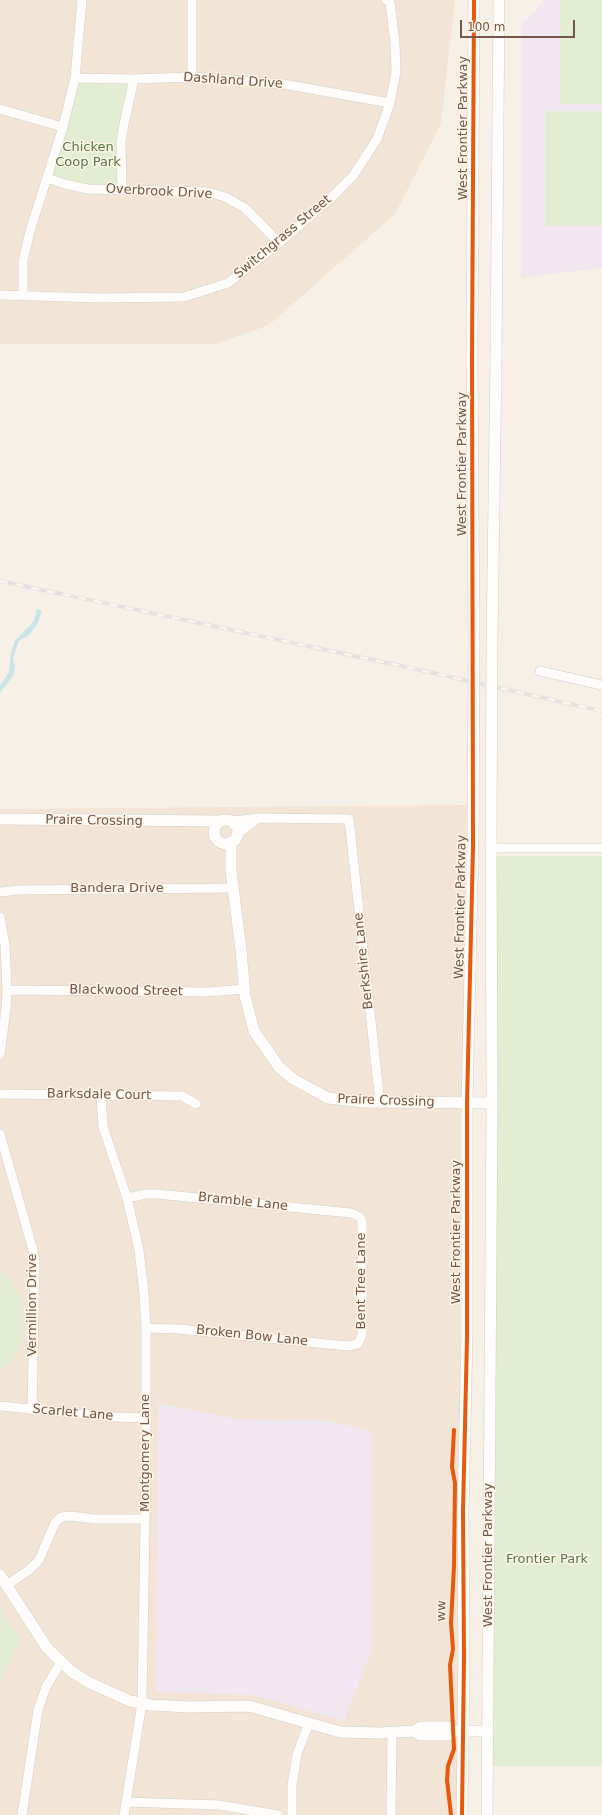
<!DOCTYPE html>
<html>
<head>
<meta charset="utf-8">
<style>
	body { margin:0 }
	#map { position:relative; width:602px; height:1815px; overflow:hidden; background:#f6f0e6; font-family:"DejaVu Sans",sans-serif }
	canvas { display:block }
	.scale { position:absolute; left:460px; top:20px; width:115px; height:18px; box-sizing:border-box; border:2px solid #735648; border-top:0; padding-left:5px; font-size:12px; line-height:14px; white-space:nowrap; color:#735648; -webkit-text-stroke:3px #fff5e7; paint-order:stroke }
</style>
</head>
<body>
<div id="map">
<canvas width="602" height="1815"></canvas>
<div class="scale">100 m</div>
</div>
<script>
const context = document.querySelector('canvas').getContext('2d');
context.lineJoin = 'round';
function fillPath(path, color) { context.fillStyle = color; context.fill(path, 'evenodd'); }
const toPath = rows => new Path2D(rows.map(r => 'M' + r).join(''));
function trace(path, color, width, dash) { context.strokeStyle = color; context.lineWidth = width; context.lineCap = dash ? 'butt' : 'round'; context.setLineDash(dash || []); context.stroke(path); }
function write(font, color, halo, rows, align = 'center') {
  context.font = font + ' "DejaVu Sans",sans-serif'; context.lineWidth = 3; context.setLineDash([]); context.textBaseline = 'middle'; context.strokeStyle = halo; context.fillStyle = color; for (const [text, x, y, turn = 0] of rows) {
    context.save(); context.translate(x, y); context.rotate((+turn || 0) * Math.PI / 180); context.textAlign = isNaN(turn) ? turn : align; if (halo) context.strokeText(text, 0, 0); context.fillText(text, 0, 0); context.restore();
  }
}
fillPath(toPath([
	[0,0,455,0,441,124,395,214,269,325,215,344,0,344],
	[470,805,461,1815,0,1815,0,809]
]), '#f2e5d6');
fillPath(toPath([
	[544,0,602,0,602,268,521,278,521,26],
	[158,1403,237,1419,277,1420,306,1419,329,1421,372,1431,372,1649,344,1721,252,1695,156,1692]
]), '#f2e6f0');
fillPath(toPath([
	[560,0,602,0,602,104,560,104],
	[75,78,134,79,124,124,122,189,87,189,47,178],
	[545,111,602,111,602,226,545,226],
	[493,856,602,856,602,1766,491,1766],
	[0,1269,12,1283,25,1308,25,1337,14,1358,0,1371],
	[0,1606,4,1618,21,1638,0,1681]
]), '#e2edd1');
fillPath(toPath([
	[37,609,42,611,37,625,28,636,20,640,18,643,13,659,15,668,13,676,0,693,0,686,9,672,11,652,15,641,34,621]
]), '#c8e4e6');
const minor = toPath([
	[192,0,192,77],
	[75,78,134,79,192,77,283,84,390,103],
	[0,109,63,127],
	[47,178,65,184,87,189,208,192,225,197,245,208,279,243],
	[122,189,121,142,124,124,134,79],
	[0,295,98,298,184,297,228,283,279,243,333,196,353,176,377,139,390,103,396,72,395,43,390,2,386,0],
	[23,295,23,261,30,231,63,127,75,78,82,0],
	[540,671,602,685],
	[231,821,261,818,349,819,380,1103],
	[237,834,259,818],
	[491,848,602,848],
	[0,892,18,890,234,888],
	[0,917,5,945,7,990,6,1009,0,1055],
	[7,990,208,992,244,989],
	[0,1094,182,1096,196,1104],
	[101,1095,103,1127,127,1198,139,1250,144,1294,146,1328,146,1464,142,1703,124,1815],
	[0,1134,33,1250,35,1262,32,1410],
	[127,1198,146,1194,157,1194,351,1213,360,1217,362,1221,362,1335,358,1344,347,1346,179,1329,146,1328],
	[0,1406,113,1417,146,1418],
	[7,1585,29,1570,39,1560,55,1523,61,1517,71,1516,95,1519,145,1519],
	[126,1802,219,1805,278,1815],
	[22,1815,38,1710,46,1687,61,1662],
	[292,1815,292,1786,297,1754,309,1723],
	[391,1815,392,1733]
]);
const tertiary = toPath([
	[474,643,472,358,474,0],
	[492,644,496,358,499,0],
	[0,819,219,821],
	'214 832a12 12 0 1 1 24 0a12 12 0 1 1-24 0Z',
	[231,842,231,871,241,950,245,996,254,1031,279,1067,293,1079,328,1098,364,1102,492,1103],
	[0,1575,47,1648,72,1672,88,1682,130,1701,151,1705,188,1707,249,1706,340,1732,379,1733,414,1731,421,1727,448,1727,453,1731,488,1731],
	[414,1731,420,1735,448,1735,453,1731],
	[462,1815,464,1657,463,1511,467,1338,467,1103,473,839],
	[487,1815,492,1103,491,840]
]);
trace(minor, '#d7cdc4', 10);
trace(tertiary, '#d7cdc4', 12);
trace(minor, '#fefdfb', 9);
trace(tertiary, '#fefdfb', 11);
const rail = toPath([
	[0,581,402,666,602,711]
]);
trace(rail, '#e4e1e3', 4);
trace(rail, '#fff5e7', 2.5, [8]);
const tertiaryBridge = toPath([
	[473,839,474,643],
	[491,840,492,644]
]);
trace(tertiaryBridge, '#d7cdc4', 12, []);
trace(tertiaryBridge, '#fefdfb', 11);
trace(toPath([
	[451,1815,447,1780,448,1766,454,1749,450,1665,453,1649,451,1623,454,1566,455,1483,452,1467,454,1430],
	[462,1815,464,1657,463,1511,467,1338,467,1103,473,847,472,358,474,0]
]), '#e8590c', 4);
write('13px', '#735648', '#fff5e7', [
	["Dashland Drive",233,81,4],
	["West Frontier Parkway",464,128,-90],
	["Overbrook Drive",159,192,3],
	["Switchgrass Street",283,237,-40],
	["West Frontier Parkway",463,464,-90],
	["Praire Crossing",94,821,1],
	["Bandera Drive",117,889],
	["West Frontier Parkway",461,907,-89],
	["Berkshire Lane",364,961,-96],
	["Blackwood Street",126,991,1],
	["Barksdale Court",99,1095,1],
	["Praire Crossing",386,1101,2],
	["Bramble Lane",243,1202,6],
	["West Frontier Parkway",457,1232,-90],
	["Bent Tree Lane",362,1281,-90],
	["Vermillion Drive",33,1305,-90],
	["Broken Bow Lane",252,1336,6],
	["Scarlet Lane",73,1413,5],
	["Montgomery Lane",146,1453,-90],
	["West Frontier Parkway",489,1555,-90],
	["ww",442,1611,-88]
]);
write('13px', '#527940', '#fff5e7', [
	["Chicken",88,148],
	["Coop Park",88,163],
	["Frontier Park",547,1560]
]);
</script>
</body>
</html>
